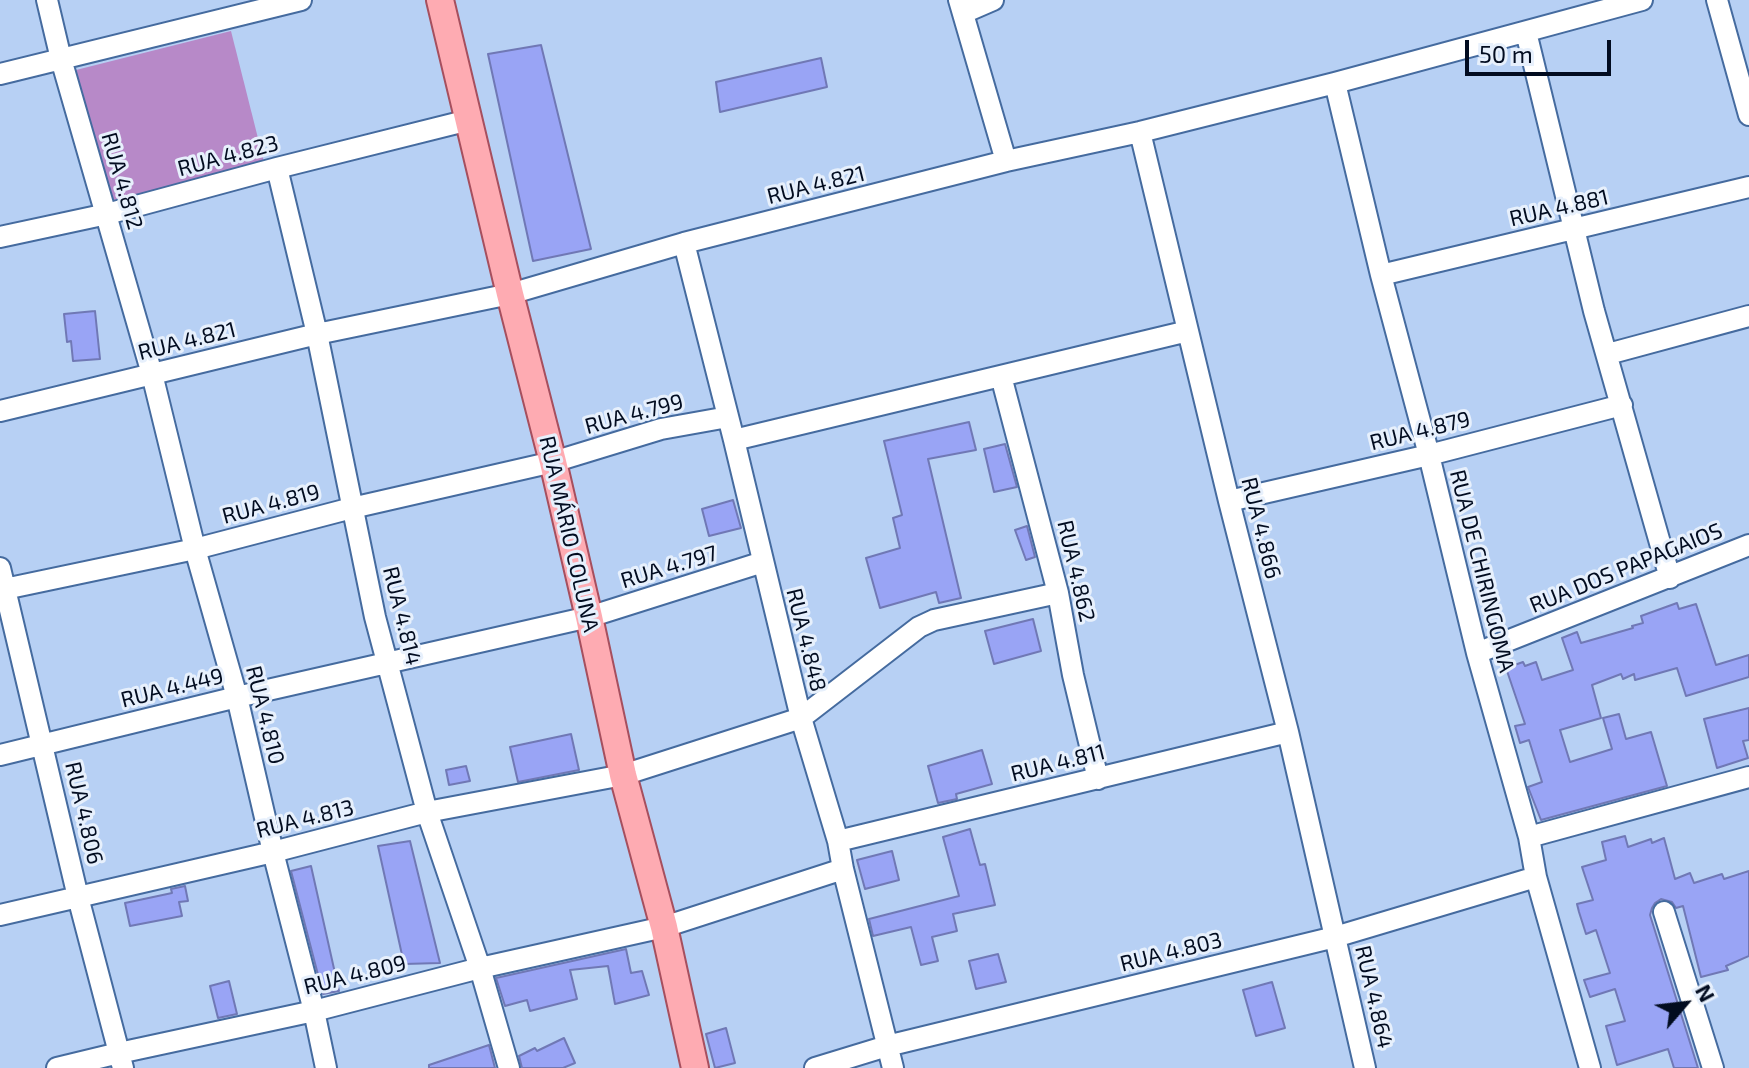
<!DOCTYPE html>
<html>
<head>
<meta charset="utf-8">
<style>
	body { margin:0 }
	#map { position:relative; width:1749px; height:1068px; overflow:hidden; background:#b7d0f4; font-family:"Exo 2",sans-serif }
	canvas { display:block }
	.north { position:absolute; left:1645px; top:964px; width:80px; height:80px; -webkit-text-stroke:6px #e7f0fc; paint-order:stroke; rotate:62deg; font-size:22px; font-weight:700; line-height:32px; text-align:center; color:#020c20 }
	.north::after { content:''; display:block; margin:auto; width:28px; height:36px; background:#020c20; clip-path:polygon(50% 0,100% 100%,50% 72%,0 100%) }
	.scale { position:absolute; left:1465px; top:40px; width:146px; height:36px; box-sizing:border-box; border:4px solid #020c20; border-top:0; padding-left:10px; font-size:24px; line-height:28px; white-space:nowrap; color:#020c20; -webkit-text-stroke:6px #e7f0fc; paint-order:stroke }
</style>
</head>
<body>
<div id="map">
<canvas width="1749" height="1068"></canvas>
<div class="north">N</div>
<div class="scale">50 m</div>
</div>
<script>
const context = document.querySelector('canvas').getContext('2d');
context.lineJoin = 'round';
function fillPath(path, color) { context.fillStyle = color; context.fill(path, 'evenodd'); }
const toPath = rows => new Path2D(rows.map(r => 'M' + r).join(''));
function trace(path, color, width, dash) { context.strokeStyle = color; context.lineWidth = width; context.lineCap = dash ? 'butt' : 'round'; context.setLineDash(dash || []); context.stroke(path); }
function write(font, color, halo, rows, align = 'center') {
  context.font = font + ' "Exo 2",sans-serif'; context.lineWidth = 6; context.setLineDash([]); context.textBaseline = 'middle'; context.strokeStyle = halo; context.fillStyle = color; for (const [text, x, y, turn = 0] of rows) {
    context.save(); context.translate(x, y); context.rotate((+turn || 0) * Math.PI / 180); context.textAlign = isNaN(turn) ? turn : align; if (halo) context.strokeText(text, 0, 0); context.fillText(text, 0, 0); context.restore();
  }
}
fillPath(toPath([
	[231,31,264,162,110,201,76,70]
]), '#b789c8');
const building = toPath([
	[541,45,591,249,533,261,488,54,541,45],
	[821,58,827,87,720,112,716,82,821,58],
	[95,311,100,359,73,361,71,341,67,342,64,314,95,311],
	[969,422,976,450,928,459,961,598,939,603,936,592,880,608,866,558,900,548,893,518,902,515,884,441,969,422],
	[1005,444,1017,487,994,492,984,449,1005,444],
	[733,500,741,528,709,536,702,509,733,500],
	[1027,526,1035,557,1026,560,1015,530,1027,526],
	[1677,603,1679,609,1696,604,1716,665,1749,655,1749,677,1686,696,1677,668,1635,680,1634,674,1623,679,1621,674,1592,685,1601,718,1560,730,1570,762,1612,749,1603,718,1619,714,1626,739,1651,732,1667,786,1541,820,1528,787,1542,782,1529,740,1520,743,1515,726,1525,724,1506,668,1523,662,1525,666,1536,662,1542,680,1573,670,1562,638,1577,632,1581,643,1633,628,1632,626,1643,623,1641,616,1677,603],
	[1033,619,1041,651,994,664,985,631,1033,619],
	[1749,708,1749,740,1743,741,1748,758,1717,768,1704,719,1749,708],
	[571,734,579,770,518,782,510,747,571,734],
	[982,750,992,784,956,794,957,799,938,803,928,766,982,750],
	[466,766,470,781,449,785,446,770,466,766],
	[970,829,980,865,985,864,995,905,953,914,957,931,932,937,938,961,921,965,911,927,873,936,869,919,959,896,943,837,970,829],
	[1625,836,1628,847,1651,839,1652,843,1664,838,1675,879,1690,873,1694,883,1722,874,1724,879,1749,871,1749,956,1726,966,1728,970,1701,977,1683,906,1676,908,1672,902,1661,899,1655,903,1652,908,1650,915,1698,1068,1674,1068,1668,1049,1617,1065,1606,1026,1625,1021,1615,989,1590,997,1584,980,1610,973,1596,930,1586,934,1579,912,1577,904,1593,900,1582,867,1606,860,1602,842,1625,836],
	[410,841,440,963,404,964,378,846,410,841],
	[892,851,899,880,865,889,857,860,892,851],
	[311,866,339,991,323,994,291,871,311,866],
	[185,886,188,901,179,902,182,916,130,926,125,903,172,893,171,889,185,886],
	[626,949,631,973,642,971,649,995,615,1004,608,966,570,970,577,999,530,1011,527,1000,505,1006,496,978,626,949],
	[998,954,1006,982,976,989,969,961,998,954],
	[229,981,237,1014,218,1018,210,986,229,981],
	[1272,982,1285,1028,1256,1036,1243,990,1272,982],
	[726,1028,735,1063,715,1068,706,1034,726,1028],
	[564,1038,575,1063,563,1068,522,1068,519,1056,535,1048,537,1051,564,1038],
	[489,1045,495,1068,429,1068,429,1065,489,1045]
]);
fillPath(building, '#99a4f5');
trace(building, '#7078b5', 2);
const minor = toPath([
	[47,0,61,59,152,374,195,549,237,697,273,852,314,1011,326,1068],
	[959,0,1006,161],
	[1717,0,1749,115],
	[963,13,993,0],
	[1526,32,1594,311,1670,578],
	[0,74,301,0],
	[1335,83,1381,275,1429,455,1477,653,1529,837,1536,877,1590,1068],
	[1140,132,1229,501,1288,732,1365,1068],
	[277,168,317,334,375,617,427,812,480,968,509,1068],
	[0,237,107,214,277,168,469,120],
	[684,243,734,440,801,718,838,841,843,869,893,1068],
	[1381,275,1749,187],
	[1608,354,1749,316],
	[1001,376,1058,593,1073,675,1098,779],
	[0,411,317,334,510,294,684,243,1006,161,1140,132,1335,83,1642,0],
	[734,440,1188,331],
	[1229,501,1429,455,1622,405],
	[0,568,78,897,123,1068],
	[0,590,195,549,352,508,553,462,661,429,728,417],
	[1477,653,1749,545],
	[0,755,237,697,589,617,763,562],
	[1529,837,1749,777],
	[838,841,1288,732],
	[1664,912,1713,1068],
	[0,915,273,852,427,812,623,775,801,718,919,627,934,620,1058,593],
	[57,1068,119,1053,314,1011,480,968,664,927,843,869],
	[815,1068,887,1046,1335,937,1536,877]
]);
const major = toPath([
	[440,0,510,294,553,462,589,617,623,775,664,927,695,1068]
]);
trace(minor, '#456b9f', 24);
trace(major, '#a64f5e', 30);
trace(minor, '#fff', 20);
trace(major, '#feabb2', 26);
write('22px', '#020c20', '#e7f0fc', [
	["RUA 4.823",228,156,-15],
	["RUA 4.812",122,181,74],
	["RUA 4.821",816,185,-14],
	["RUA 4.881",1559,208,-13],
	["RUA 4.821",187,341,-14],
	["RUA 4.799",634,414,-15],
	["RUA 4.879",1420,431,-14],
	["RUA 4.819",271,504,-15],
	["RUA 4.866",1261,528,76],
	["RUA MÁRIO COLUNA",569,534,77],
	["RUA 4.797",669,567,-17],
	["RUA DOS PAPAGAIOS",1626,568,-22],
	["RUA 4.862",1076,571,77],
	["RUA DE CHIRINGOMA",1482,571,76],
	["RUA 4.814",402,616,76],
	["RUA 4.848",806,640,76],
	["RUA 4.449",172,688,-14],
	["RUA 4.810",265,715,76],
	["RUA 4.811",1058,763,-14],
	["RUA 4.806",84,813,77],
	["RUA 4.813",305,819,-14],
	["RUA 4.803",1171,952,-14],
	["RUA 4.809",355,975,-14],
	["RUA 4.864",1374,997,77]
]);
</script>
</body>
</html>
